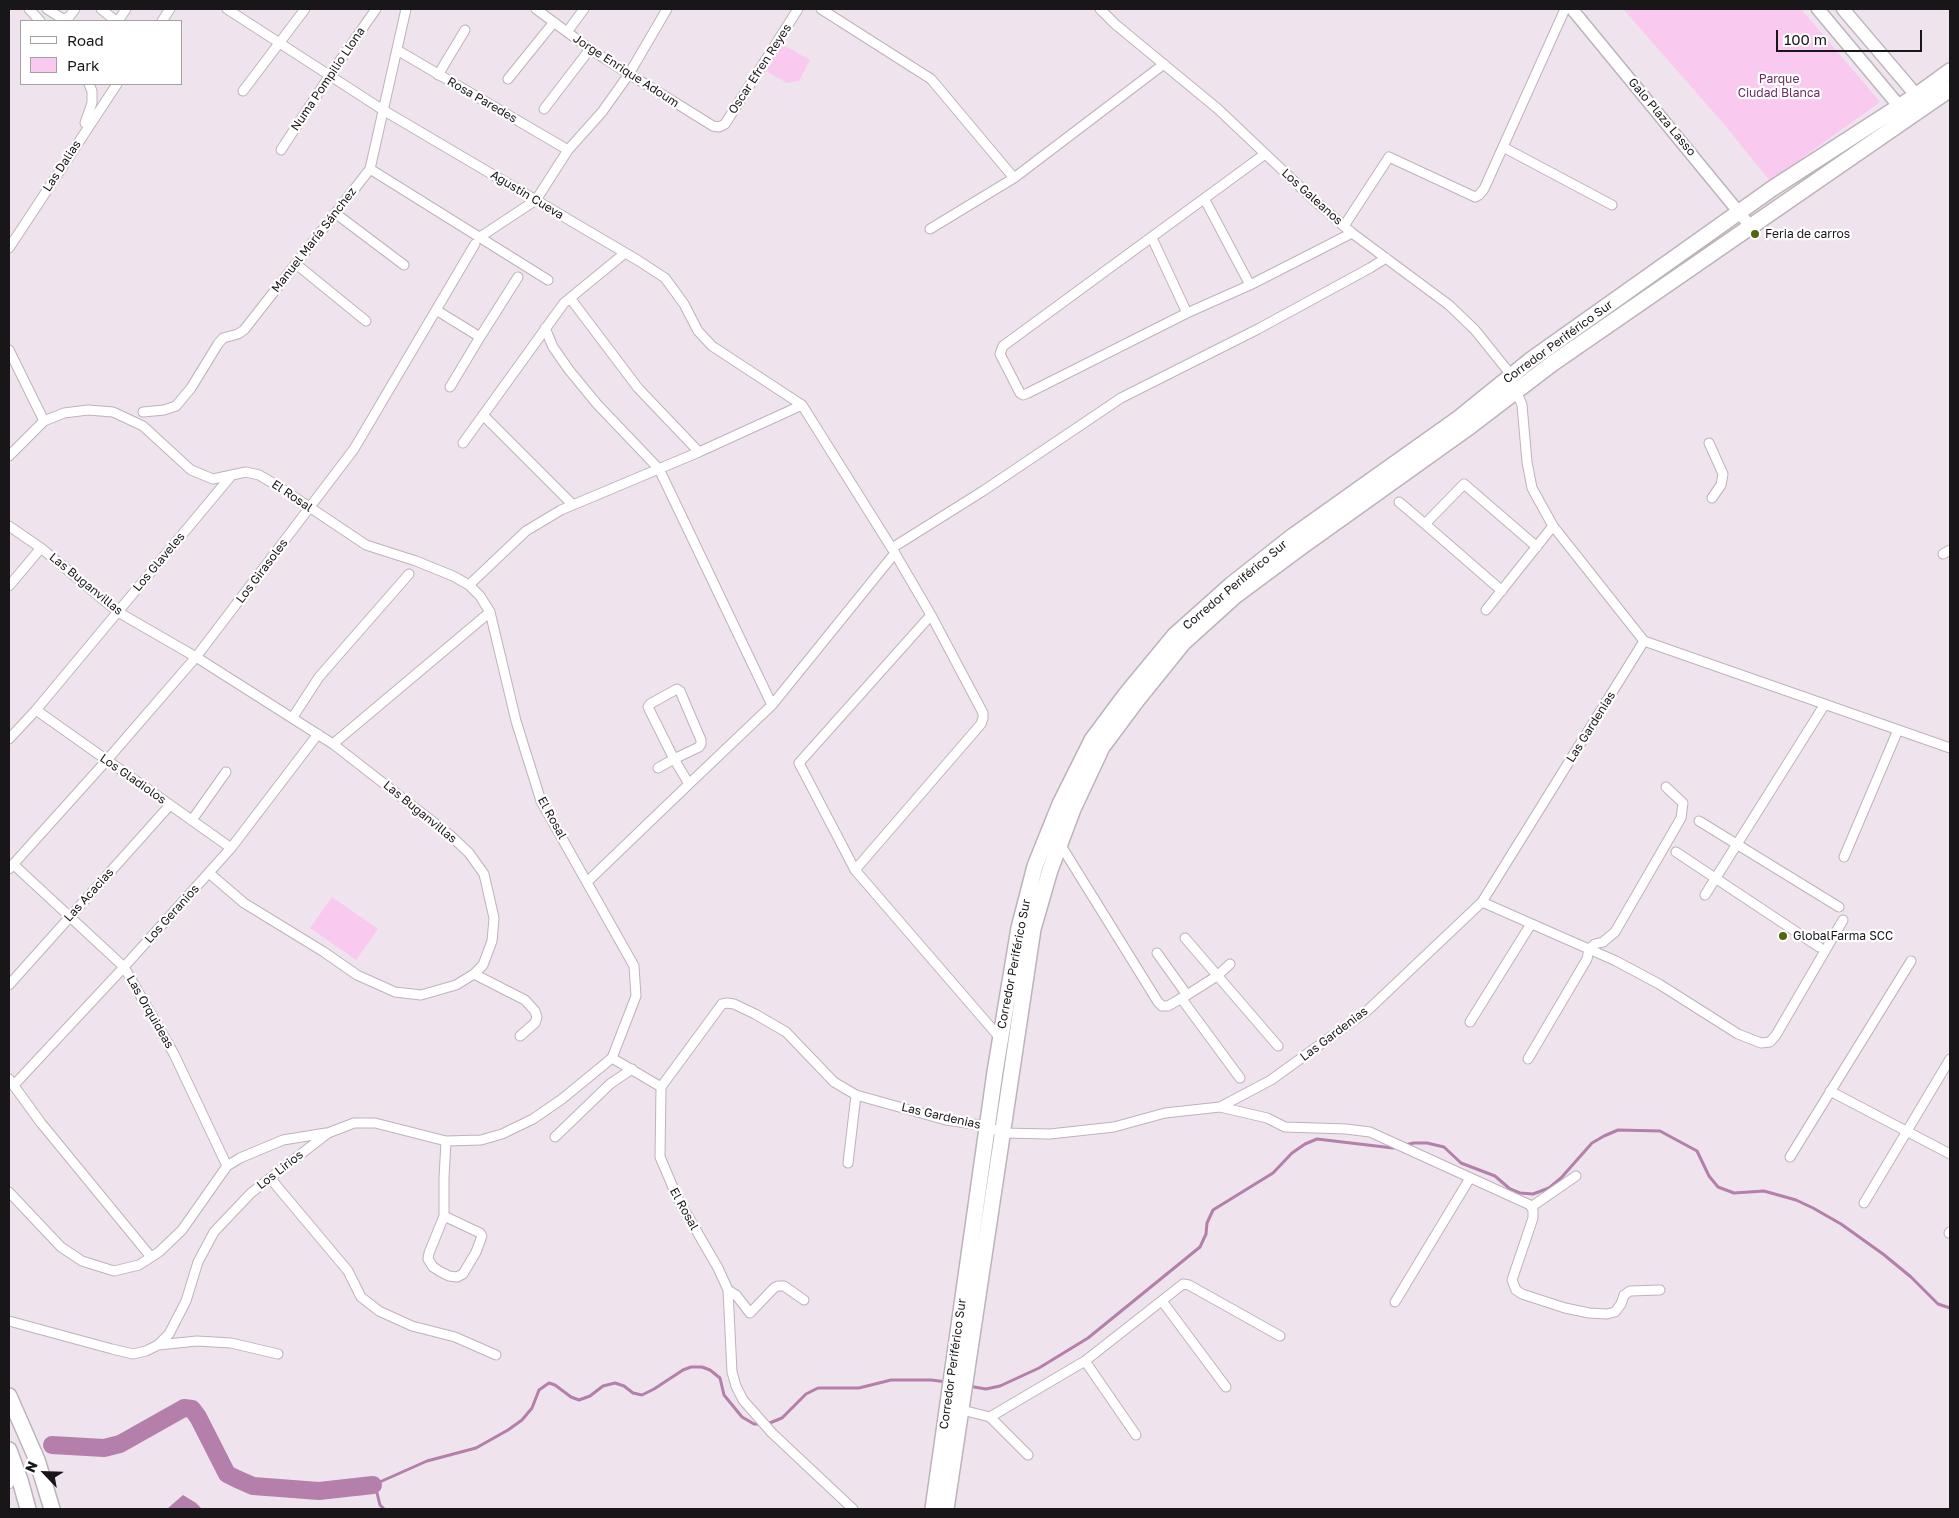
<!DOCTYPE html>
<html>
<head>
<meta charset="utf-8">
<style>
	body { margin:0 }
	#map { position:relative; width:1959px; height:1518px; overflow:hidden; background:#efe4ed; font-family:"Golos Text",sans-serif }
	canvas { display:block }
	.frame { position:absolute; inset:0; border:10px solid #191619; pointer-events:none }
	.legend { position:absolute; left:20px; top:20px; width:162px; height:65px; box-sizing:border-box; background:#fff; border:1px solid #a3a2a3; margin:0; padding:6px 9px; list-style:none; font-size:15px; color:#191619 }
	.legend li { display:flex; align-items:center; gap:10px; height:25px }
	.legend b { width:25px; border:1px solid #a3a2a3 }
	.north { position:absolute; left:20px; top:1448px; width:50px; height:50px; -webkit-text-stroke:4px #fff; paint-order:stroke; rotate:294deg; font-size:14px; font-weight:700; line-height:20px; text-align:center; color:#191619 }
	.north::after { content:''; display:block; margin:auto; width:18px; height:22px; background:#191619; clip-path:polygon(50% 0,100% 100%,50% 72%,0 100%) }
	.scale { position:absolute; left:1776px; top:30px; width:146px; height:22px; box-sizing:border-box; border:2px solid #191619; border-top:0; padding-left:6px; font-size:15px; line-height:18px; white-space:nowrap; color:#191619; -webkit-text-stroke:4px #fff; paint-order:stroke }
</style>
</head>
<body>
<div id="map">
<canvas width="1959" height="1518"></canvas>
<div class="frame"></div>
<ul class="legend">
<li><b style="height:6px;background:#fff"></b>Road</li>
<li><b style="height:14px;background:#f9c9f0"></b>Park</li>
</ul>
<div class="north">N</div>
<div class="scale">100 m</div>
</div>
<script>
const context = document.querySelector('canvas').getContext('2d');
context.lineJoin = 'round';
function fillPath(path, color) { context.fillStyle = color; context.fill(path, 'evenodd'); }
const toPath = rows => new Path2D(rows.map(r => 'M' + r).join(''));
function trace(path, color, width, dash) { context.strokeStyle = color; context.lineWidth = width; context.lineCap = dash ? 'butt' : 'round'; context.setLineDash(dash || []); context.stroke(path); }
function write(font, color, halo, rows, align = 'center') {
  context.font = font + ' "Golos Text",sans-serif'; context.lineWidth = 4.5; context.setLineDash([]); context.textBaseline = 'middle'; context.strokeStyle = halo; context.fillStyle = color; for (const [text, x, y, turn = 0] of rows) {
    context.save(); context.translate(x, y); context.rotate((+turn || 0) * Math.PI / 180); context.textAlign = isNaN(turn) ? turn : align; if (halo) context.strokeText(text, 0, 0); context.fillText(text, 0, 0); context.restore();
  }
}
fillPath(toPath([
	[1623,9,1801,9,1880,102,1770,181,1723,123],
	[781,44,810,60,799,81,787,83,766,71],
	[332,897,378,929,356,960,310,928]
]), '#f9c9f0');
fillPath(toPath([
	[183,1495,196,1503,202,1509,167,1509]
]), '#b47fab');
trace(toPath([
	[1404,1145,1414,1143,1427,1143,1444,1147,1461,1163,1495,1176,1510,1189,1520,1193,1533,1194,1549,1188,1561,1178,1592,1143,1604,1136,1618,1130,1660,1131,1697,1151,1709,1176,1718,1187,1734,1193,1764,1191,1796,1200,1813,1208,1841,1224,1883,1254,1911,1277,1938,1304,1950,1308],
	[968,1386,986,1389,1000,1386,1039,1368,1088,1338,1200,1247,1206,1234,1207,1223,1213,1210,1273,1173,1292,1153,1305,1144,1317,1139,1393,1148,1398,1147],
	[767,1424,782,1418,806,1394,818,1388,859,1388,891,1380,931,1380,947,1382],
	[384,1509,380,1505,377,1493,373,1485,427,1461,476,1448,508,1430,522,1420,532,1408,539,1390,549,1383,555,1385,571,1397,579,1400,590,1396,603,1386,615,1383,624,1386,633,1393,642,1395,654,1389,683,1370,691,1367,702,1367,710,1370,720,1378,724,1395,742,1417,754,1424,761,1424]
]), '#b47fab', 3);
trace(toPath([
	[52,1445,104,1448,120,1444,184,1408,192,1409,198,1417,227,1474,237,1479,253,1486,319,1491,373,1485]
]), '#b47fab', 18);
const minor = toPath([
	[29,9,40,21],
	[47,9,66,21],
	[101,9,116,21],
	[227,9,383,110,639,261,665,278,684,304,698,331,712,346,802,405,893,550,931,615,799,763,855,870,1000,1038],
	[536,9,590,49,629,74,713,126,719,127,725,124,798,9],
	[821,9,931,79,1014,178],
	[1100,9,1115,24,1218,109,1316,202,1352,233,1449,305,1475,330,1508,371,1522,405,1527,462,1532,488,1553,526,1644,641,1950,748],
	[63,19,69,17,75,9],
	[118,21,126,9],
	[162,21,170,9],
	[567,32,584,9],
	[397,50,568,150],
	[438,75,465,30],
	[508,79,554,22],
	[243,91,305,9],
	[544,109,590,49],
	[85,123,92,103,92,91,89,84],
	[1503,147,1612,205],
	[281,150,330,75,376,9],
	[1265,154,1003,346,1000,354,1020,393,1023,395,1028,393,1187,313,1250,285,1352,233],
	[370,169,548,280],
	[1205,200,1250,285],
	[335,213,404,265],
	[1344,226,1389,157,1475,197,1479,195,1484,189,1565,9],
	[930,229,1014,178,1164,64],
	[480,237,536,200,568,150,602,112,629,74,667,9],
	[1152,238,1187,313],
	[9,248,117,84],
	[296,264,366,321],
	[570,298,638,388,699,452],
	[436,310,480,337,518,277],
	[545,328,553,347,569,370,597,404,659,469,772,705],
	[9,350,44,421],
	[450,387,480,337],
	[143,412,164,410,176,406,191,388,218,344,223,338,238,334,244,330,370,169,406,9],
	[483,415,573,505],
	[463,443,564,303,625,253],
	[1709,443,1723,474,1721,485,1712,498],
	[9,456,44,421,64,413,88,410,113,412,143,426,191,470,213,479,246,472,259,475,278,486,366,545,416,561,453,576,469,585,480,596,490,612,516,721,541,801,634,966,636,996,612,1058,661,1087,660,1157,678,1199,718,1268,728,1290,732,1372,736,1386,743,1400,772,1433,853,1509],
	[1399,502,1425,524],
	[9,526,41,548,118,612,196,657,333,744,450,835,469,853,484,874,494,918,492,941,483,965,474,974,456,985,421,995,395,992,357,975,324,952,244,903,209,873],
	[892,548,983,491,1121,398,1258,329,1370,268,1386,258],
	[1943,554,1950,550],
	[469,585,526,531,561,510,699,452,802,405],
	[9,586,41,548],
	[1502,591,1425,524,1464,484,1537,547],
	[1486,610,1553,526],
	[36,710,231,848],
	[293,717,319,677,409,574],
	[9,739,36,710,231,476],
	[333,744,490,612],
	[689,784,772,705,895,553],
	[192,820,226,772],
	[1699,821,1839,907],
	[1060,844,1158,1002,1162,1006,1168,1006,1187,995,1217,976,1230,964],
	[1676,852,1819,947],
	[1844,857,1898,730],
	[13,864,124,967,174,1054,227,1166],
	[9,869,107,760,196,657,354,449,475,244],
	[855,870,981,724,983,718,983,713,931,615],
	[587,882,689,784,674,759,648,707,650,704,677,689,680,691,701,740,701,744,699,747,674,759,658,768],
	[1705,895,1825,704],
	[1482,902,1616,961,1659,984,1738,1034,1761,1043,1770,1042,1776,1035,1843,920],
	[1185,938,1278,1046],
	[1157,953,1187,995],
	[474,974,525,1000,535,1011,537,1017,535,1023,520,1036],
	[9,985,170,805],
	[1181,998,1240,1078],
	[1470,1022,1531,924],
	[1528,1059,1587,959,1589,949,1595,944,1603,942,1615,932,1681,818,1683,803,1666,787],
	[9,1079,41,1123,151,1257],
	[14,1085,124,967,231,848,318,734],
	[661,1087,722,1004,727,1003,734,1004,755,1014,786,1032,834,1082,856,1095,946,1120,987,1126,1002,1133,1050,1134,1114,1127,1165,1113,1220,1107,1271,1080,1368,1010,1482,902,1644,641],
	[1830,1091,1950,1154],
	[1220,1107,1267,1118,1285,1127,1346,1129,1370,1132,1530,1205,1533,1210,1533,1218,1512,1280,1516,1290,1522,1294,1565,1308,1589,1313,1607,1314,1615,1312,1621,1304,1624,1295,1630,1291,1660,1290],
	[555,1137,610,1084,632,1069],
	[1790,1157,1911,961],
	[848,1163,856,1095],
	[270,1178,348,1271,361,1297,379,1311,412,1326,455,1337,496,1355],
	[9,1192,61,1247,82,1261,114,1271,139,1265,159,1252,182,1230,227,1166,240,1158,283,1140,326,1133],
	[1864,1203,1950,1059],
	[1531,1207,1576,1176],
	[444,1216,480,1233,482,1236,476,1252,463,1274,457,1277,449,1276,441,1272,433,1267,428,1259,429,1253,444,1216,444,1178,446,1141],
	[1949,1233,1950,1232],
	[728,1290,736,1295,750,1313,774,1288,778,1286,784,1286,804,1300],
	[1162,1301,1226,1387],
	[1395,1302,1470,1178],
	[9,1321,112,1349,133,1354,146,1351,158,1345,169,1334,186,1301,198,1262,214,1232,251,1193,328,1133,354,1123,375,1123,446,1141,481,1140,502,1134,533,1119,562,1099,612,1058],
	[158,1345,197,1341,231,1343,278,1354],
	[1085,1361,1136,1435],
	[962,1410,990,1417,1085,1361,1183,1284,1189,1285,1280,1336],
	[990,1417,1028,1455],
	[9,1484,17,1471]
]);
const tertiary = toPath([
	[1572,9,1751,227]
]);
const secondary = toPath([
	[1818,9,1904,112],
	[1843,9,1922,102]
]);
const primary = toPath([
	[933,1509,995,1072,1019,928,1035,866,1060,804,1092,740,1127,693,1175,635,1231,585,1293,536,1459,418,1532,359,1773,188,1917,95,1950,71],
	[946,1509,1033,929,1050,870,1073,809,1102,747,1137,700,1183,643,1235,596,1301,547,1465,430,1553,363,1950,89]
]);
const trunk = toPath([
	[9,1396,37,1460,52,1509],
	[9,1450,20,1480,28,1509]
]);
trace(minor, '#bdb3bb', 11);
trace(tertiary, '#bdb3bb', 14);
trace(secondary, '#bdb3bb', 15);
trace(primary, '#bdb3bb', 18);
trace(trunk, '#bdb3bb', 18);
trace(minor, '#fff', 9);
trace(tertiary, '#fff', 11);
trace(secondary, '#fff', 12);
trace(primary, '#fff', 15);
trace(trunk, '#fff', 15);
for (const [x, y, r, color] of [
	[1755,234,5,"#526510"],
	[1783,936,5,"#526510"]
]) { const dot = new Path2D(); dot.arc(x, y, r, 0, 2 * Math.PI); context.fillStyle = color; context.fill(dot); trace(dot, '#fff', 2); }
write('12px', '#191619', '#fff', [
	["Oscar Efren Reyes",760,69,-57],
	["Jorge Enrique Adoum",626,71,33],
	["Numa Pompilio Llona",328,79,-56],
	["Rosa Paredes",482,100,30],
	["Galo Plaza Lasso",1662,117,50],
	["Las Dalias",62,166,-57],
	["Agustin Cueva",527,195,31],
	["Los Galeanos",1312,197,42],
	["Manuel María Sánchez",314,240,-52],
	["Corredor Periférico Sur",1558,342,-36],
	["El Rosal",292,496,34],
	["Los Glaveles",159,562,-50],
	["Los Girasoles",262,571,-53],
	["Las Buganvillas",86,584,39],
	["Corredor Periférico Sur",1235,585,-40],
	["Las Gardenias",1591,727,-58],
	["Los Gladiolos",133,779,35],
	["Las Buganvillas",420,812,39],
	["El Rosal",552,818,61],
	["Las Acacias",89,895,-48],
	["Los Geranios",172,914,-48],
	["Corredor Periférico Sur",1014,964,-79],
	["Las Orquideas",150,1012,60],
	["Las Gardenias",1334,1034,-37],
	["Las Gardenias",941,1116,13],
	["Los Lirios",280,1170,-38],
	["El Rosal",684,1209,61],
	["Corredor Periférico Sur",953,1364,-82]
]);
write('12px', '#6b2b63', '#fff', [
	["Parque",1779,79],
	["Ciudad Blanca",1779,93]
]);
write('12px', '#191619', '#fff', [
	["Feria de carros",1765,234],
	["GlobalFarma SCC",1793,936]
], 'left');
</script>
</body>
</html>
